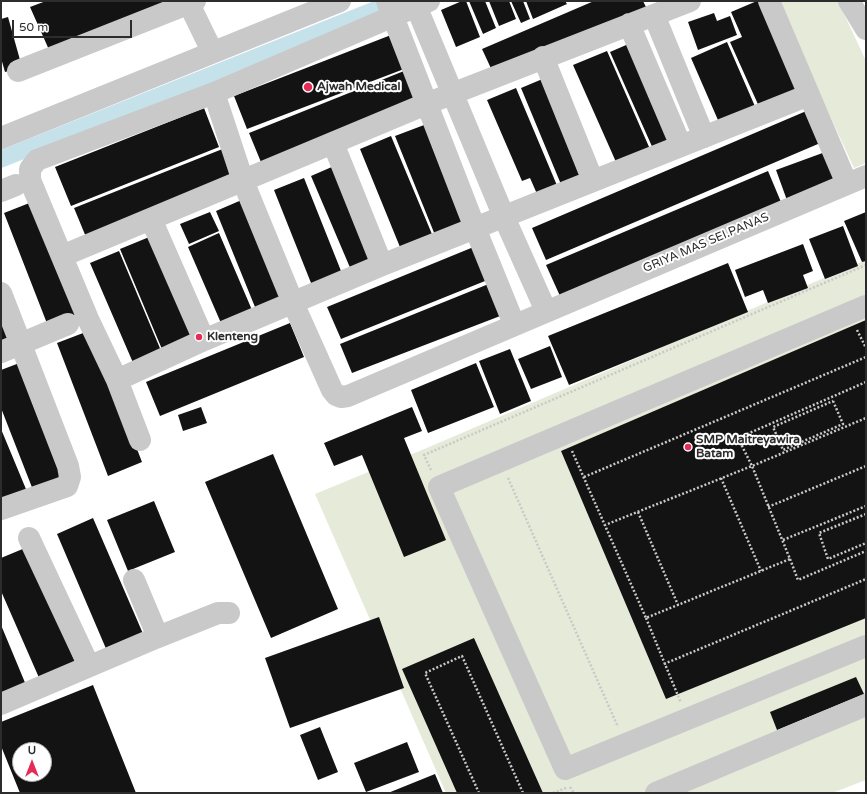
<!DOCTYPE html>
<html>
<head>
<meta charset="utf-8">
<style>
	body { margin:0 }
	#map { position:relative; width:867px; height:794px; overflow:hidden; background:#fff; font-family:"Varela Round",sans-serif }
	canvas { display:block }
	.frame { position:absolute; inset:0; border:2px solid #2c2c2c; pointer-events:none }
	.north { position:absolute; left:12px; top:742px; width:40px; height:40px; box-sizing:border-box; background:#fff; border:1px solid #ababab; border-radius:50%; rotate:0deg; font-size:11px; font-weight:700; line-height:16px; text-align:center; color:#2c2c2c }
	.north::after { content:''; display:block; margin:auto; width:14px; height:18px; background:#e52c57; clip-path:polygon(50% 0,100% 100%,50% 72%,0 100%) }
	.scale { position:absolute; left:12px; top:20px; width:120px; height:18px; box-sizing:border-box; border:2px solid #2c2c2c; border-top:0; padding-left:5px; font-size:12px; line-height:14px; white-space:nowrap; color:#2c2c2c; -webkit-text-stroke:3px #fff; paint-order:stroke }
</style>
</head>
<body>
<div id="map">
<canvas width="867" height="794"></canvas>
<div class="frame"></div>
<div class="north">U</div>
<div class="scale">50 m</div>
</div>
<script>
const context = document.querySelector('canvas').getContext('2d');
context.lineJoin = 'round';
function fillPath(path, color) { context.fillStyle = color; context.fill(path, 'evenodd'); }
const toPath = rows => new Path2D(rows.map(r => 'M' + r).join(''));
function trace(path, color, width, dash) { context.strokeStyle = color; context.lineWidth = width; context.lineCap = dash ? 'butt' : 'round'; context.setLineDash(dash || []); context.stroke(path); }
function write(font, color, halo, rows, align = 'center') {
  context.font = font + ' "Varela Round",sans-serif'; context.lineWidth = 4; context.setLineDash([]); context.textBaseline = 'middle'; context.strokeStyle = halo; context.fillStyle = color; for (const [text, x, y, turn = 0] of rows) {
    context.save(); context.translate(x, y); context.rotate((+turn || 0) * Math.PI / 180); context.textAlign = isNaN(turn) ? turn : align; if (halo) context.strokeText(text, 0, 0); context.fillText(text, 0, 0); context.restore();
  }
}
fillPath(toPath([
	[777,1,838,1,866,61,866,163,854,168],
	[866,260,866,780,832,793,446,793,315,494,422,450]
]), '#e5ead9');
trace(toPath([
	[1,159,397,1]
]), '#c5e2eb', 17);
fillPath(toPath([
	[46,1,177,1,50,52,30,7],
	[462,1,466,1,480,37,456,47,441,10],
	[469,1,485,1,496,28,483,34],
	[489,1,509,1,516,19,499,26],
	[511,1,523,1,530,19,521,23],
	[526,1,565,1,567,4,533,19],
	[594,1,643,1,648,11,495,77,482,49],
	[757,1,759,1,801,94,761,111,730,42,742,37,731,12],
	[714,13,717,21,730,16,737,35,698,50,688,22],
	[8,17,22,67,5,72,1,58,1,19],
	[391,35,404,69,247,129,234,96],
	[640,39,683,138,654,151,610,52],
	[727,42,757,111,721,127,691,58],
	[607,51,653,156,620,171,573,65],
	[404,71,418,105,263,167,249,133],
	[552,75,596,181,565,194,521,88],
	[516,88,561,195,541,203,530,178,522,181,487,100],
	[204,108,219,147,71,206,55,167],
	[811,109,825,141,546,260,532,228],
	[432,122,474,226,437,240,395,136],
	[391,136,434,239,402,252,360,149],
	[225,148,236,177,86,237,74,208],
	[828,151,840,184,788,203,776,170],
	[341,163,384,264,354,277,311,176],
	[768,171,781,202,560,296,546,265],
	[304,178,345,281,315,293,274,190],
	[244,199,286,300,257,312,216,211],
	[37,200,82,313,48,326,4,213],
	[210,212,219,231,189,244,180,224],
	[866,212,866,261,862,262,844,221],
	[843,226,858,266,825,279,809,239],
	[159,233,203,337,164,354,120,249],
	[219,233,255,317,224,330,188,247],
	[803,244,813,271,803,275,808,288,768,303,763,290,745,297,735,270],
	[476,246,490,279,341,339,327,307],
	[119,251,162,353,134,365,90,263],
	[728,263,748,312,569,385,548,336],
	[496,281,508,313,352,373,340,344],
	[1,310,14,341,1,346],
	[866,320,866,618,666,699,561,451],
	[290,323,304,357,160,416,146,382],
	[91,330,142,462,108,476,57,343],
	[550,346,562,377,531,389,518,359],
	[510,349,531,401,500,414,479,361],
	[22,362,66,478,33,490,1,408,1,370],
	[476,363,494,407,428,433,411,390],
	[201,407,207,423,183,431,178,415],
	[412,407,422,431,404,438,446,540,404,557,362,455,334,466,324,443],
	[1,429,28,494,1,506],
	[273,454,338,609,271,638,205,482],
	[154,501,175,552,128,571,107,520],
	[93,518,144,636,107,651,57,534],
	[25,548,76,664,40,680,1,591,1,558],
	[379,617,404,688,290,728,265,658],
	[1,625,26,685,1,696],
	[474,638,543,793,457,793,402,669],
	[856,677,864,694,777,730,770,712],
	[93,685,136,793,20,793,1,746,1,722],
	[20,750,44,750,44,774,20,774],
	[320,727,338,772,318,780,300,735],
	[407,742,419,772,366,792,354,763],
	[435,774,443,793,388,793]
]), '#131313');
trace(toPath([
	[857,330,866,348],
	[866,382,738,438,752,466,866,418],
	[833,401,843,424,783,450,773,427,833,401],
	[572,451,646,618,790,559,752,466,605,525],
	[431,470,424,455,866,265],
	[584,477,866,357],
	[508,478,618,727],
	[721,478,761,571],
	[768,507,866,466],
	[638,512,678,605],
	[866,514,819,533,828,559,866,543],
	[783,540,866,506],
	[790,559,798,580,866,551],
	[646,618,681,703],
	[664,664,866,579],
	[570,787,574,793],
	[479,793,425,673,462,656,523,793],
	[553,793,566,788]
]), '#c9c9c9', 2.5, [2, 2]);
trace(toPath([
	[387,1,475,228,514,324],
	[414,1,504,217,546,311],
	[769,1,847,184],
	[849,1,866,29],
	[189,4,212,51],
	[654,15,704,137],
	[629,24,681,146],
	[543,57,593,181],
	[18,71,195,1],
	[214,93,243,181,293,303,332,390,336,395,341,397,348,396,866,176],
	[1,138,340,1],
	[333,143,382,265],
	[1,191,16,185],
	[151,219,204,340],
	[62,256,426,104,690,1],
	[1,293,68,466,70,477,67,486,1,509],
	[866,306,439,487,565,769,866,646],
	[1,352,68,324],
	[117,380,204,340,382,265,809,95],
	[140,440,117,380,88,319,30,180,30,169,37,160,214,93,429,1],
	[29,538,89,666],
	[134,580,158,637],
	[1,704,158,637,218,613,229,613],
	[656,793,866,705]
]), '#c9c9c9', 22);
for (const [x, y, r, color] of [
	[308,87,5,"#e52c57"],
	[199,337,4,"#e52c57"],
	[688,447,4,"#e52c57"]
]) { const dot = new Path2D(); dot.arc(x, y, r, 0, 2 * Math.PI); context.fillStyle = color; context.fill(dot); trace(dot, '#fff', 1.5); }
write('bold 12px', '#2c2c2c', '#fff', [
	["Ajwah Medical",317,87],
	["Klenteng",207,337],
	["SMP Maitreyawira",696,440],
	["Batam",696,454]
], 'left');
write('12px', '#2c2c2c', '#fff', [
	["GRIYA MAS SEI.PANAS",706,243,-23]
]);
</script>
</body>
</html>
